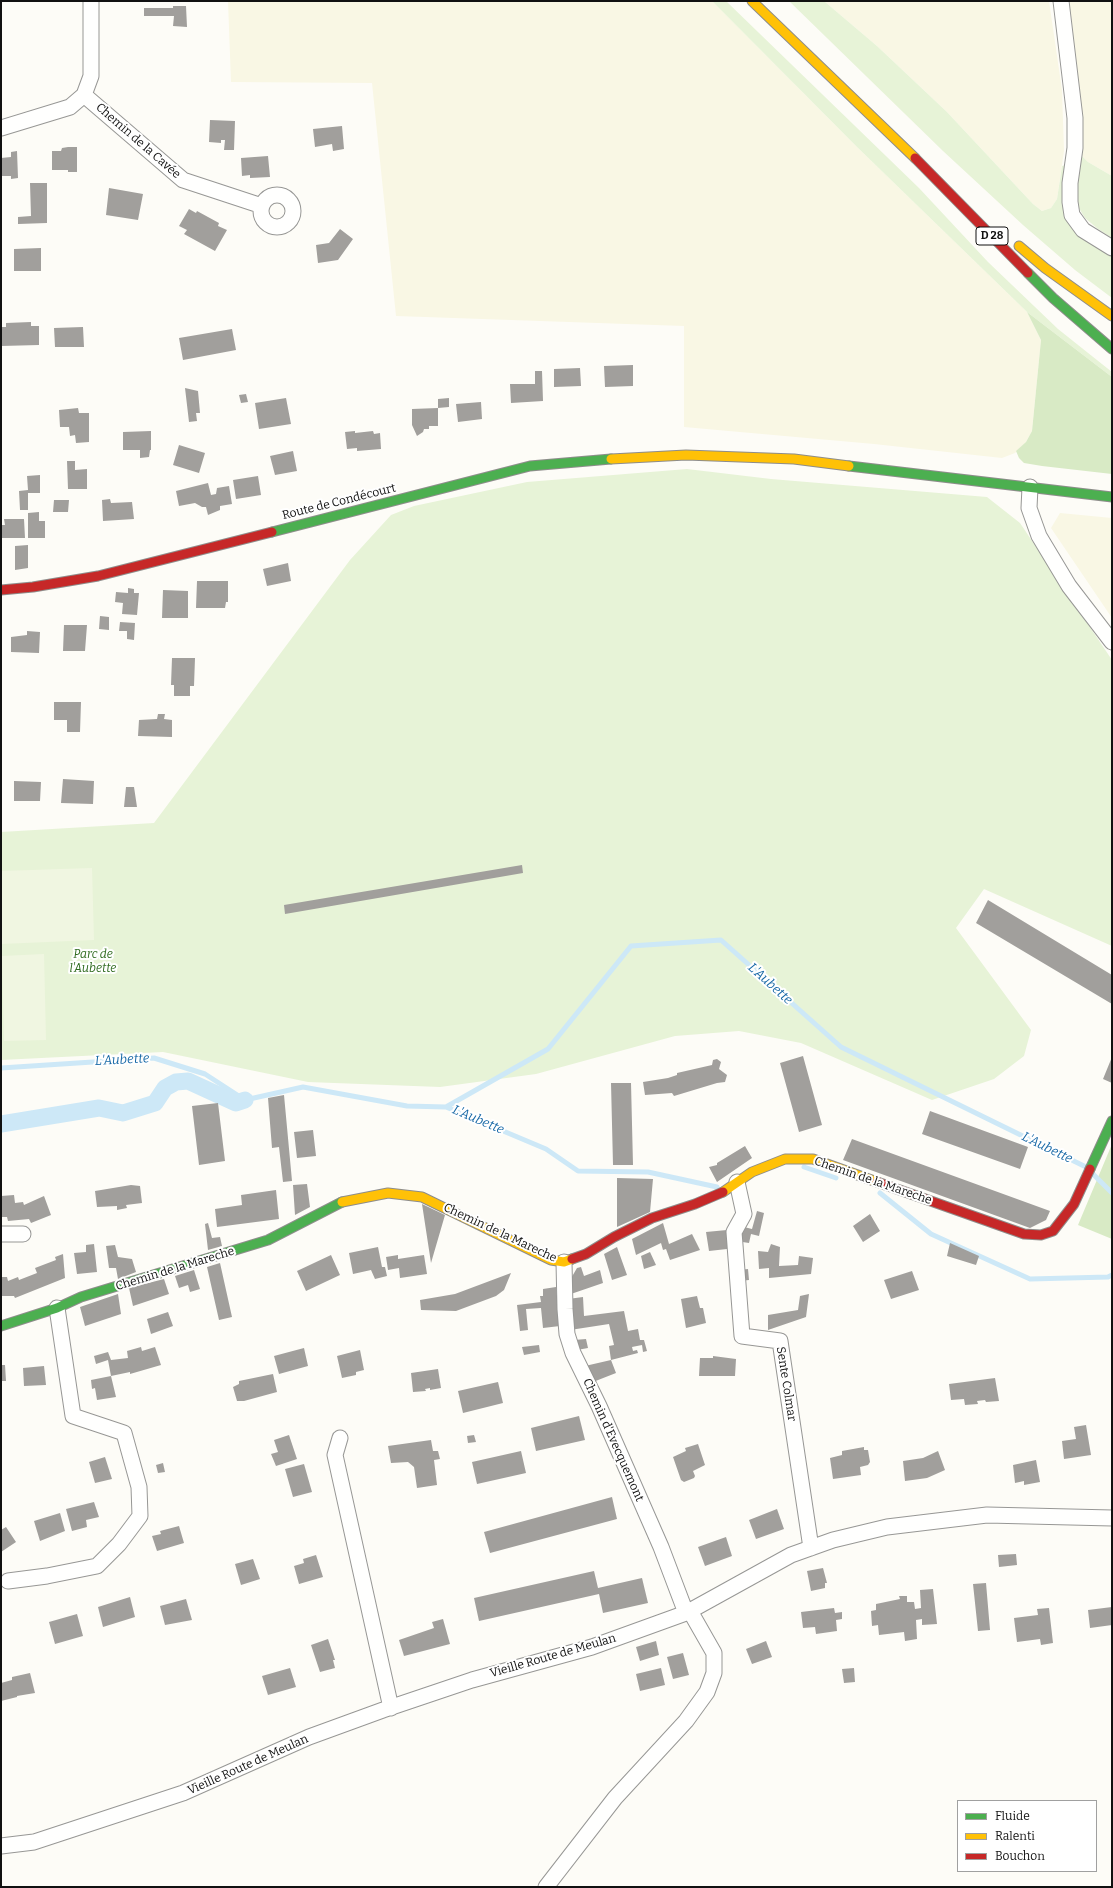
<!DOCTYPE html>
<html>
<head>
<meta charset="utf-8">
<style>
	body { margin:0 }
	#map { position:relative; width:1113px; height:1888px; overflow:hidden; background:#fdfcf7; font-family:Bitter,serif }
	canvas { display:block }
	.frame { position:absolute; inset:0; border:2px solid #111; pointer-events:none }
	.legend { position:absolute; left:957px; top:1800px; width:140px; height:72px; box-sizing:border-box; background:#fff; border:1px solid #a0a0a0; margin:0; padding:5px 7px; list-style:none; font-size:12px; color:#111 }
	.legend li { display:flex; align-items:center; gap:8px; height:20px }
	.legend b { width:20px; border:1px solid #a0a0a0 }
</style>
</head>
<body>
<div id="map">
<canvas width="1113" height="1888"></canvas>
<div class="frame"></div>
<ul class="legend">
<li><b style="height:5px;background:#4caf50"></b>Fluide</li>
<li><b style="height:5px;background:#ffc107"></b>Ralenti</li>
<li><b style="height:5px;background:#c62828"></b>Bouchon</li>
</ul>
</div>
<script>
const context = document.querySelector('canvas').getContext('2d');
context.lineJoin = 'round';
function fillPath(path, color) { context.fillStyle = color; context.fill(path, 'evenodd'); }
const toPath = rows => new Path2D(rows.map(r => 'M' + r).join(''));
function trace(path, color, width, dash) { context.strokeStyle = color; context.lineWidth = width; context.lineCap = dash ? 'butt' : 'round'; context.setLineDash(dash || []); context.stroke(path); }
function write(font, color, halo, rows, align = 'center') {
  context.font = font + ' Bitter,serif'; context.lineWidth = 4; context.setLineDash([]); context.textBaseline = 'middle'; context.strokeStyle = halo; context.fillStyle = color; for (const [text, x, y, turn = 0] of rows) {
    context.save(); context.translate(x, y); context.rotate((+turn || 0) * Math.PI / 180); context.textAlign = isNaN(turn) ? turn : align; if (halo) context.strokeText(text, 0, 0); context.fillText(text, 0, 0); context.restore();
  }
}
fillPath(toPath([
	[228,1,712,1,857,147,1027,312,1041,340,1032,431,1026,442,1015,453,1002,458,874,444,684,427,684,326,396,316,372,83,231,82],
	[824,1,1049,1,1062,90,1064,151,1057,199,1051,208,1042,211,1033,204,947,112,877,46],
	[1067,1,1112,1,1112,176,1088,162,1081,155],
	[1060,513,1112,518,1112,618,1051,528]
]), '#f9f7e4');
fillPath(toPath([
	[712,1,726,1,919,188,988,262,1058,329,1112,372,1112,377,1027,312,857,147],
	[789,1,824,1,877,46,947,112,1033,204,1042,211,1051,208,1057,199,1062,166,1066,165,1064,202,1112,253,1112,298,1075,270,1023,225,943,151],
	[1081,155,1088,162,1112,176,1112,238,1098,229,1085,218,1077,205,1076,181],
	[687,469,771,479,987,497,1020,523,1112,660,1112,946,984,889,956,928,1031,1030,1024,1056,994,1079,932,1100,801,1043,739,1031,675,1036,536,1074,440,1087,308,1082,163,1052,1,1060,1,832,154,823,350,560,391,515,414,506,527,482]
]), '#e7f3d7');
fillPath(toPath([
	[1027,312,1112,377,1112,474,1042,466,1024,463,1019,458,1016,451,1026,442,1032,431,1041,340],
	[1112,1144,1112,1239,1078,1225]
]), '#d8eac5');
fillPath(toPath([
	[92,868,94,940,1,944,1,871],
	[44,954,46,1040,4,1041,2,956]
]), '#f0f6e1');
trace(toPath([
	[1,1068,154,1058,205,1074,245,1100,303,1087,407,1106,446,1107,546,1149,578,1171,648,1172,717,1187],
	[446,1107,548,1049,631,946,721,940,841,1047,1086,1167],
	[804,1167,836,1178],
	[1093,1174,1112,1193],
	[880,1193,931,1234,1030,1279,1108,1277,1112,1275]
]), '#cde8f7', 5);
trace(toPath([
	[1,1124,99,1108,123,1113,155,1103,165,1088,176,1082,188,1081,236,1103,245,1100]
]), '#cde8f7', 17);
fillPath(toPath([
	[173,6,186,6,187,27,173,26,174,16,144,16,144,8,173,8],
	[210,120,235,121,234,150,224,150,225,140,221,140,221,143,209,142],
	[342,126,344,149,333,151,332,144,315,147,313,129],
	[68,147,77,147,77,172,68,172,68,170,52,170,52,151,61,151,62,148],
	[17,151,18,178,11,179,11,176,1,176,1,158,11,157,11,152],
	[268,156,270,177,250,178,250,175,242,176,241,158],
	[30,183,47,183,47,223,18,224,18,217,31,216],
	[109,188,143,194,138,220,106,215],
	[189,209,196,213,197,211,219,223,218,226,227,230,215,251,184,234,187,230,179,226],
	[340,229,353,239,338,260,318,263,316,245,329,243],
	[41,248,41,271,14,271,14,249],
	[31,322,31,326,39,326,39,345,1,346,1,327,6,327,6,323],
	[83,327,84,347,55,347,54,328],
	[232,329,236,350,183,360,179,338],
	[633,365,633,386,605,387,604,366],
	[580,368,581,386,554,387,554,369],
	[535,371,542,371,543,401,511,403,510,384,535,384],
	[185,388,198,391,200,413,196,413,197,421,189,422],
	[246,394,248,402,241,403,239,395],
	[286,398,291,424,259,429,255,403],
	[449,398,449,407,438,408,438,399],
	[481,402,482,419,458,422,456,404],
	[78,408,79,413,89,413,89,442,76,443,75,435,70,436,69,427,60,427,59,410],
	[438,408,438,426,429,426,429,429,424,429,423,432,417,436,412,425,412,409],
	[151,431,151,450,150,450,149,457,140,458,140,450,123,450,123,432],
	[355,431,355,433,373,431,374,434,380,433,381,449,357,451,357,448,347,449,345,432],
	[179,445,205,453,199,473,173,465],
	[293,451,297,471,275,475,270,456],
	[67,461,75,461,75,470,87,469,87,489,68,489],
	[40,475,40,493,28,493,28,510,20,510,19,491,28,490,27,476],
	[258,476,261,495,236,499,233,480],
	[208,483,211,495,216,494,217,488,229,486,232,504,220,506,220,510,208,515,206,507,202,507,195,503,179,506,176,491],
	[110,499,111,503,132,502,134,519,103,521,102,500],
	[54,500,69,500,68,512,53,512],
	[39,512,39,521,45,521,45,538,28,538,28,513],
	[4,519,24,519,25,538,1,538,1,525,5,525],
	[28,545,28,568,15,570,15,546],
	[288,563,291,581,267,586,263,569],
	[197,581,228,581,228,602,226,602,225,608,196,608],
	[128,588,134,589,134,593,139,593,137,615,122,614,123,603,115,602,116,592,128,593],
	[163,590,188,591,188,618,162,618],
	[100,616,109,617,109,630,99,629],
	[120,622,135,623,134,640,127,639,127,631,119,631],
	[64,625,87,625,85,651,63,651],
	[27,631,40,632,39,653,11,652,11,637,27,635],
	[172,658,195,658,194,686,190,686,190,696,174,696,174,685,171,685],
	[54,702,81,702,80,732,67,732,67,720,54,720],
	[158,714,165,714,164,719,172,720,172,737,138,736,139,720,157,719],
	[63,779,94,781,93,804,61,803],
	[14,781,41,782,40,801,14,801],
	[126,787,134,787,137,807,124,807],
	[522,865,523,873,285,914,284,905],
	[988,900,1112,975,1112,1004,976,923],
	[803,1056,822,1125,799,1132,780,1063],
	[1112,1057,1112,1083,1103,1079],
	[717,1059,721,1062,719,1069,727,1075,725,1082,717,1083,674,1096,672,1093,645,1095,643,1082,668,1078,677,1075,677,1073,712,1065,713,1060],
	[611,1083,631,1083,633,1165,613,1165],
	[284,1095,292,1181,283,1182,279,1147,272,1148,268,1098],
	[218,1103,225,1161,199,1165,192,1106],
	[930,1111,1028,1147,1020,1169,922,1134],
	[313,1130,316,1156,297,1158,294,1132],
	[852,1139,1050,1211,1046,1220,1030,1228,843,1160],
	[745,1146,752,1158,717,1182,709,1167,717,1165,717,1163],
	[617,1178,653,1179,650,1212,617,1227],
	[307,1184,310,1207,295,1215,293,1185],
	[131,1185,140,1186,142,1203,126,1205,127,1208,117,1210,117,1206,97,1207,95,1191],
	[276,1190,279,1219,217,1227,215,1209,242,1205,241,1195],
	[14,1195,15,1203,23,1202,24,1205,44,1196,51,1215,31,1223,29,1219,8,1221,7,1217,1,1217,1,1196],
	[422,1204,445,1215,431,1263],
	[757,1211,764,1213,759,1236,751,1234,749,1243,736,1241,740,1226,752,1229],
	[870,1214,880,1231,863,1242,853,1226],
	[208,1223,212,1238,220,1237,222,1246,208,1250,205,1224],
	[663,1223,669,1244,692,1234,700,1250,670,1260,666,1249,663,1250,661,1243,636,1255,632,1239],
	[727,1230,727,1249,709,1251,706,1232],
	[950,1243,979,1256,976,1265,947,1256],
	[94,1244,97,1272,77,1274,74,1253,86,1252,86,1245],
	[771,1244,780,1247,779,1266,798,1265,799,1256,813,1258,811,1274,769,1278,769,1268,759,1269,758,1251,768,1252],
	[115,1245,118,1257,132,1259,136,1272,118,1279,116,1268,109,1268,106,1246],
	[378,1247,382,1267,385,1267,387,1276,375,1279,371,1270,353,1274,349,1253],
	[617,1247,627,1275,612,1280,604,1254],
	[650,1252,656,1265,644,1269,641,1256],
	[63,1254,65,1278,15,1298,14,1296,1,1296,1,1277,7,1277,8,1281,18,1277,19,1280,37,1273,35,1268,56,1260,55,1257],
	[331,1255,340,1275,306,1291,297,1271],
	[398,1255,398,1259,424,1255,427,1274,400,1278,399,1268,388,1270,386,1257],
	[220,1263,232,1317,219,1320,207,1267],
	[581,1267,584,1276,600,1270,603,1283,568,1295,570,1280,577,1268],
	[748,1269,749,1280,740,1281,738,1270],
	[194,1270,200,1289,190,1292,188,1285,179,1288,175,1276],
	[912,1271,919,1290,891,1299,884,1280],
	[511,1273,504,1290,496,1296,456,1311,421,1310,420,1300,455,1294],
	[164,1279,169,1294,133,1306,129,1288],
	[556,1287,560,1326,543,1328,541,1308,526,1309,528,1330,520,1331,517,1305,541,1302,540,1296,543,1296,543,1289],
	[118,1294,121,1314,85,1326,80,1307],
	[809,1294,806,1317,768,1330,768,1315,798,1310,800,1296],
	[697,1296,700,1308,703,1308,706,1323,686,1328,681,1299],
	[583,1297,584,1316,624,1311,628,1331,638,1329,640,1340,644,1340,647,1351,643,1352,642,1345,632,1347,633,1351,637,1350,638,1353,611,1360,609,1346,614,1345,609,1324,570,1330,568,1299],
	[168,1312,173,1326,151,1334,147,1319],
	[586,1339,588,1348,577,1350,574,1340],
	[539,1345,540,1352,524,1355,522,1347],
	[141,1347,142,1351,155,1347,161,1365,130,1374,130,1372,111,1376,116,1397,97,1400,95,1388,92,1389,91,1380,111,1376,108,1360,96,1364,94,1356,108,1352,111,1360,128,1358,127,1351],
	[304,1348,308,1366,279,1374,274,1356],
	[360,1350,364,1370,356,1372,356,1375,342,1378,337,1356],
	[713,1356,736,1359,735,1376,699,1376,700,1358,713,1358],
	[611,1360,616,1373,593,1382,585,1366],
	[1,1365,5,1365,6,1381,1,1381],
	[44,1366,46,1385,24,1386,23,1368],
	[438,1369,441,1388,430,1390,430,1388,425,1389,426,1391,413,1392,411,1373],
	[273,1374,277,1392,244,1401,237,1401,233,1387,239,1384,239,1381],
	[995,1378,999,1401,986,1402,985,1400,977,1401,978,1404,965,1405,964,1399,951,1400,949,1384],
	[498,1382,503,1403,463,1413,458,1391],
	[579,1416,585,1440,536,1451,531,1428],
	[1086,1425,1091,1455,1064,1459,1062,1441,1076,1439,1074,1427],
	[289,1435,297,1459,276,1466,271,1454,278,1452,274,1440],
	[474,1435,476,1442,468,1443,467,1436],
	[431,1440,433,1451,438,1451,440,1459,434,1460,437,1485,417,1488,414,1467,408,1462,391,1463,388,1446],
	[698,1444,705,1465,693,1471,695,1476,694,1478,684,1482,681,1480,673,1457,686,1451,685,1448],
	[864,1447,864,1450,868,1450,870,1462,868,1465,860,1467,861,1475,833,1479,830,1458,842,1455,842,1451],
	[521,1451,526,1473,477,1484,472,1462],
	[938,1451,945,1470,927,1478,905,1481,903,1461,923,1458],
	[105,1457,112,1479,95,1483,89,1462],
	[1036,1460,1040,1482,1024,1485,1024,1481,1015,1483,1013,1465],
	[163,1463,165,1472,158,1473,156,1465],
	[304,1464,312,1492,293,1497,285,1469],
	[612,1497,617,1519,490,1553,484,1532],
	[94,1502,99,1517,86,1520,87,1527,72,1531,66,1509],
	[777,1509,784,1529,756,1539,749,1520],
	[60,1513,65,1531,40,1541,34,1521],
	[179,1526,184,1543,157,1551,152,1536,161,1534,160,1531],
	[6,1527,16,1542,1,1552,1,1530],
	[726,1537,732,1556,705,1566,698,1547],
	[1016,1554,1017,1565,999,1567,998,1555],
	[316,1555,323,1577,299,1584,294,1566,304,1563,303,1559],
	[253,1559,260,1579,241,1585,235,1564],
	[823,1568,827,1583,825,1583,825,1588,811,1591,807,1571],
	[594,1571,598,1588,642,1578,648,1603,603,1613,599,1594,479,1621,474,1598],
	[986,1583,990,1630,978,1631,973,1584],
	[933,1589,937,1624,922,1625,922,1619,916,1620,917,1639,905,1641,904,1632,879,1635,878,1625,872,1626,871,1611,876,1610,876,1604,900,1599,899,1596,907,1596,907,1602,914,1602,915,1609,921,1608,920,1590],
	[130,1597,135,1617,103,1627,98,1607],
	[186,1599,192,1620,165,1625,160,1606],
	[1112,1607,1112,1625,1090,1628,1088,1610],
	[834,1608,835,1613,842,1612,842,1619,836,1620,837,1631,816,1634,815,1627,803,1628,801,1612],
	[1049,1608,1053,1643,1041,1645,1040,1639,1017,1642,1014,1618,1038,1615,1037,1609],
	[77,1614,83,1636,55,1644,49,1622],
	[443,1619,450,1644,404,1656,399,1640,434,1628,432,1622],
	[328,1639,335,1660,333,1660,335,1668,320,1672,311,1645],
	[656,1641,659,1655,640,1661,636,1647],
	[766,1641,772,1657,752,1664,746,1649],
	[683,1653,689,1675,673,1679,667,1657],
	[290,1668,296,1687,268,1695,262,1676],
	[661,1668,665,1685,640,1691,636,1674],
	[854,1668,855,1682,844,1683,842,1669],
	[30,1673,35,1693,17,1696,17,1697,1,1701,1,1683,12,1680,12,1677]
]), '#a19f9c');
const street = toPath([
	[1061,1,1075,118,1075,148,1070,183,1070,202,1072,215,1083,230,1112,248],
	[84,95,183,180,262,206],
	[1,128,70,107,84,95,91,76,91,1],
	'261 211a16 16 0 1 1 32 0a16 16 0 1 1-32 0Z',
	[1030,487,1029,508,1039,536,1069,586,1112,642],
	[737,1182,744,1214,734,1232,742,1336,780,1341,811,1548],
	[1,1234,23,1234],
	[564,1262,565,1309,567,1334,573,1353,599,1406,661,1547,686,1613],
	[340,1438,335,1455,391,1708],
	[8,1581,47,1576,97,1566,119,1544,140,1516,139,1487,124,1433,73,1416,57,1308],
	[1,1846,34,1842,183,1793,309,1737,383,1710,472,1680,592,1647,686,1613,791,1555,833,1540,887,1527,987,1515,1112,1518],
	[546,1887,615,1798,686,1721,707,1692,714,1673,714,1653,690,1611]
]);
const fast = toPath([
	[1028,273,1053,298,1112,349],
	[849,466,1112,497],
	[272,532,530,466,611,459],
	[1090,1169,1112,1121],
	[1,1326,57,1308,81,1297,268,1240,342,1202]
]);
const slow = toPath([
	[752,1,915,158],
	[1019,246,1045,268,1112,316],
	[611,459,686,455,794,459,849,466],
	[723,1192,752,1172,785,1159,813,1159,877,1182],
	[342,1202,388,1193,422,1197,551,1260,564,1262,572,1259]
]);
const jam = toPath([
	[915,158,1028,273],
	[1,590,33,587,98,576,272,532],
	[877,1182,1024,1234,1041,1235,1053,1231,1074,1204,1090,1169],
	[572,1259,586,1254,614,1237,652,1218,695,1204,723,1192]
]);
trace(street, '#979795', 17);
trace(fast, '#8e8d8b', 11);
trace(slow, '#8e8d8b', 11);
trace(jam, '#8e8d8b', 11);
trace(street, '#fffffe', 15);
trace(fast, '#4caf50', 9);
trace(slow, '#ffc107', 9);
trace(jam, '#c62828', 9);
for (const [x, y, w] of [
	[992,236,32]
]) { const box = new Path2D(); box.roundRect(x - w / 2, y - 9, w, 18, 3); context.fillStyle = '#fff'; context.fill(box); trace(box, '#111', 1); }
write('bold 11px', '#111', null, [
	["D 28",992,236]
]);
write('12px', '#111', '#fff', [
	["Chemin de la Cavée",138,141,41],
	["Route de Condécourt",339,502,-14],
	["Chemin de la Mareche",873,1181,19],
	["Chemin de la Mareche",500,1233,25],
	["Chemin de la Mareche",175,1269,-17],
	["Sente Colmar",786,1384,81],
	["Chemin d'Evecquemont",613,1440,66],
	["Vieille Route de Meulan",553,1656,-16],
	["Vieille Route de Meulan",248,1765,-24]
]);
write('italic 12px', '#2f6b1f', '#fff', [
	["Parc de",93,955],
	["l'Aubette",93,969]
]);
write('italic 13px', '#1768a6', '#fff', [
	["L'Aubette",770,984,42],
	["L'Aubette",122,1060,-3],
	["L'Aubette",478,1120,23],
	["L'Aubette",1047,1148,26]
]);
</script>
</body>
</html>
